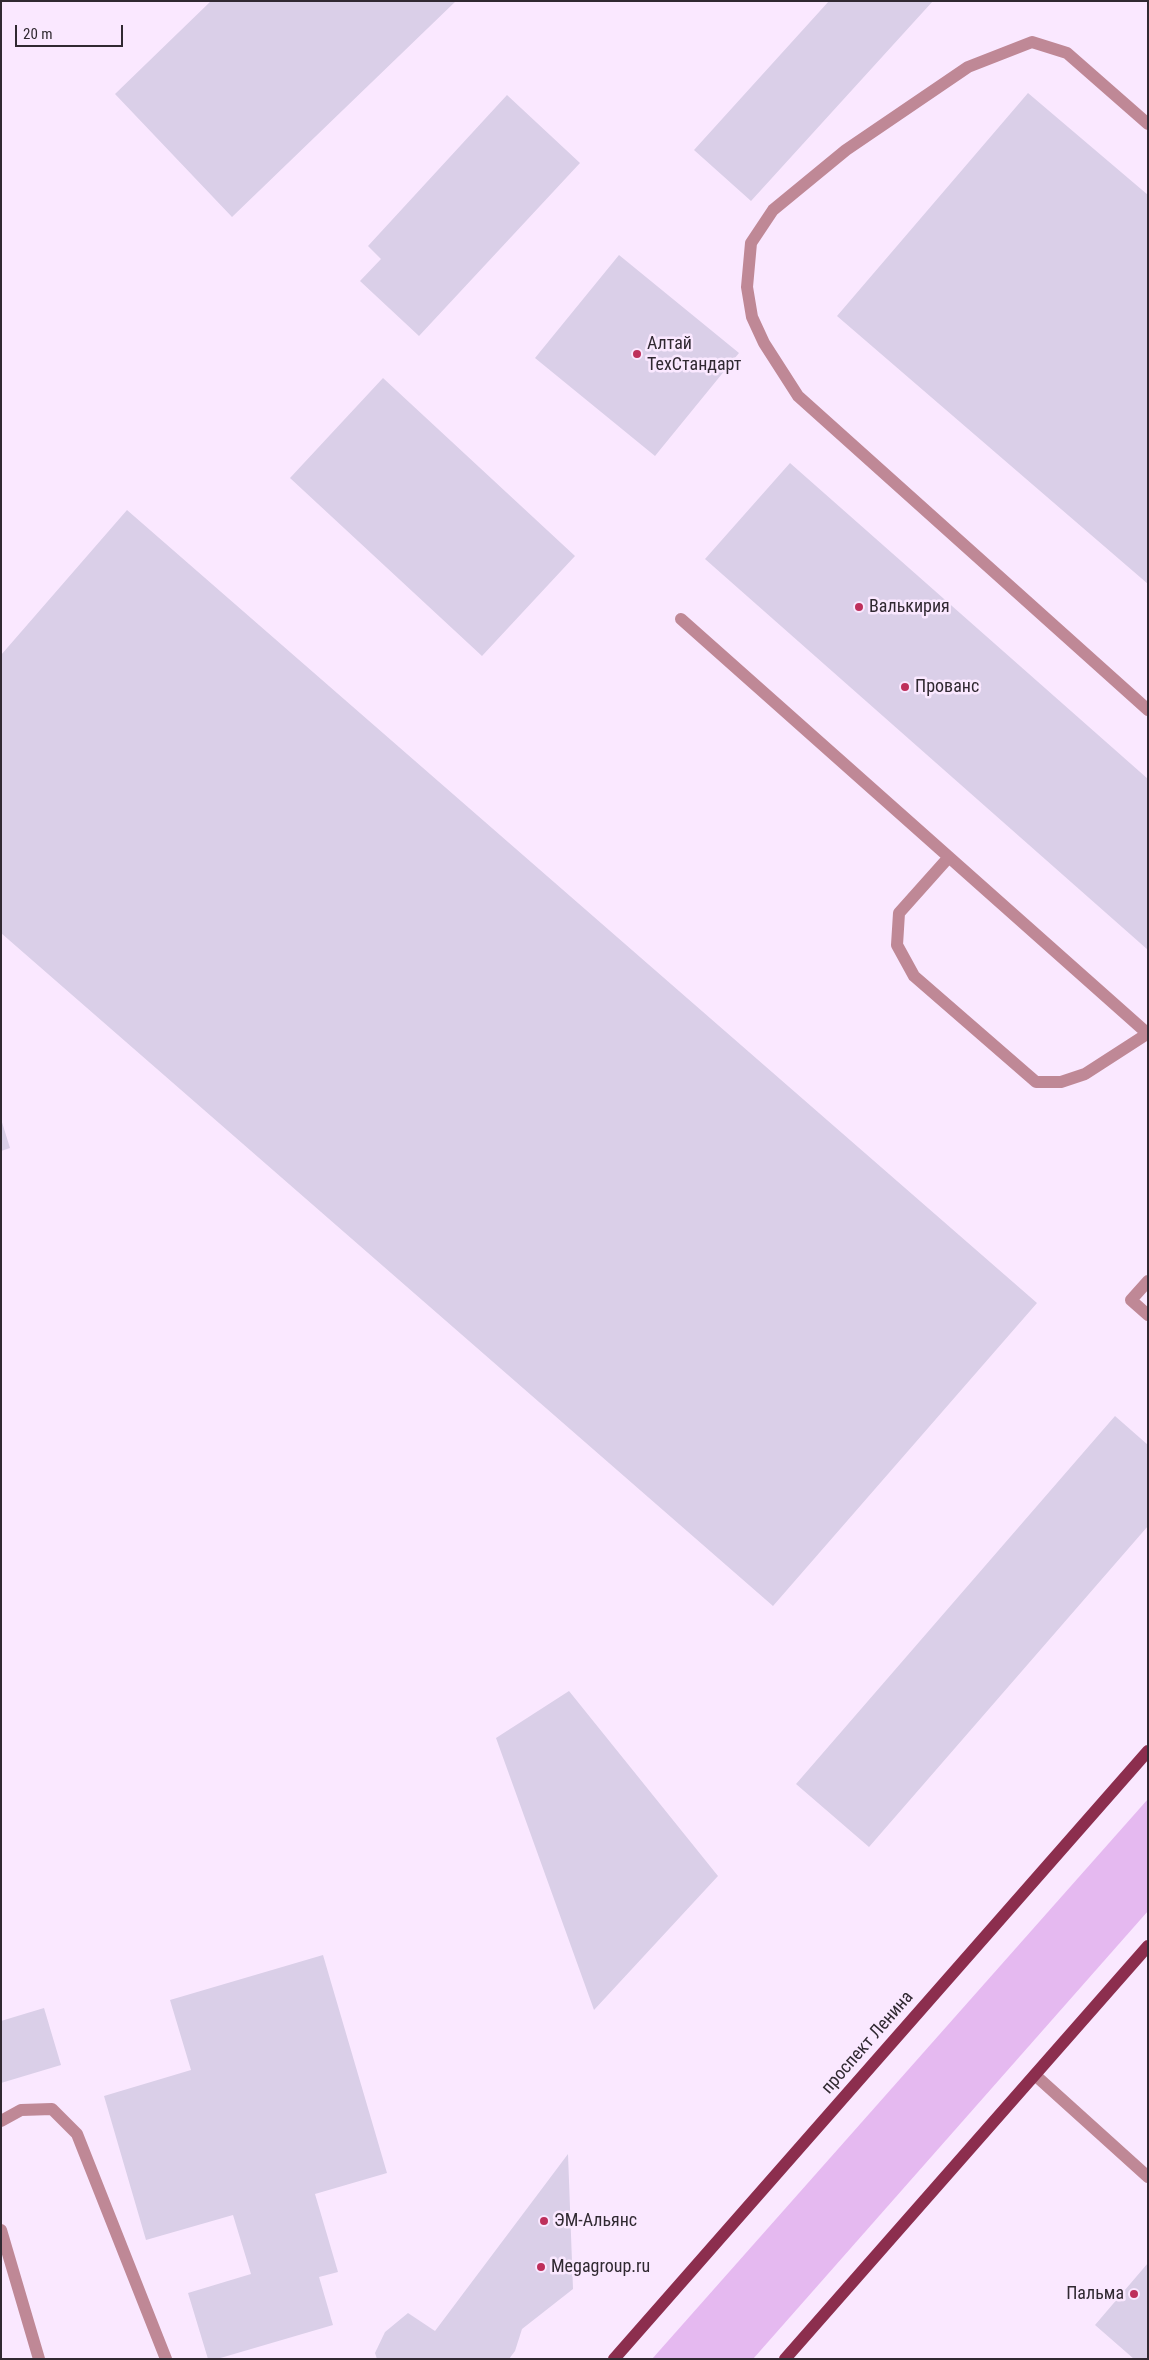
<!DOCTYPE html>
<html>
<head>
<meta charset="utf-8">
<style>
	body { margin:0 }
	#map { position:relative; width:1149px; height:2360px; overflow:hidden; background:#fae8ff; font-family:"Roboto Condensed",sans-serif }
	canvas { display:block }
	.frame { position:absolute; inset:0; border:2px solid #302931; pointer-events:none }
	.scale { position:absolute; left:15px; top:25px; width:108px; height:22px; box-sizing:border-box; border:2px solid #302931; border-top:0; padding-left:6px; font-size:15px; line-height:18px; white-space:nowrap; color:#302931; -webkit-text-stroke:4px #fae8ff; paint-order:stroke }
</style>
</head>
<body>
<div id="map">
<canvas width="1149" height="2360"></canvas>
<div class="frame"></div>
<div class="scale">20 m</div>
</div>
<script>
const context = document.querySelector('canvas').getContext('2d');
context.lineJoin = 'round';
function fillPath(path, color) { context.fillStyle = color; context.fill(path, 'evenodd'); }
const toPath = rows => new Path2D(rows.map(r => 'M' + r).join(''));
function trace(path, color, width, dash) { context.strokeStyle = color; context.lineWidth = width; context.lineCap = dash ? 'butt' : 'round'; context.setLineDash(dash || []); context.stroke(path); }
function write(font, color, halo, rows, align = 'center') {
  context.font = font + ' "Roboto Condensed",sans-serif'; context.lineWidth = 5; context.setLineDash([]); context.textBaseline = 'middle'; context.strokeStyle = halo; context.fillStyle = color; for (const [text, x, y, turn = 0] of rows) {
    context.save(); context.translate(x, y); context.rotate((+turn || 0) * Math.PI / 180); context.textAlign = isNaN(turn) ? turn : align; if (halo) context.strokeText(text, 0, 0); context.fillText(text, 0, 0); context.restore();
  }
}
fillPath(toPath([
	[1148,1799,1148,1911,753,2359,652,2359]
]), '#e5b9f0');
fillPath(toPath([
	[211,1,456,1,232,217,115,94],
	[829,1,933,1,751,201,694,150],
	[1028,93,1148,195,1148,584,837,316],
	[507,95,580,163,419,336,360,281,381,259,368,246],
	[619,255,739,353,655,456,535,358],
	[383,378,575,556,482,656,290,478],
	[790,463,1148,779,1148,950,705,559],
	[127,510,1037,1303,773,1606,1,933,1,655],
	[1,1119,10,1148,1,1151],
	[1115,1416,1148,1445,1148,1526,869,1847,796,1784],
	[569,1691,718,1876,594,2010,496,1738],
	[323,1955,387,2173,315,2194,338,2272,319,2277,333,2325,217,2359,208,2359,188,2293,251,2274,233,2215,146,2240,104,2096,191,2070,170,2000],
	[44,2008,61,2065,1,2083,1,2021],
	[568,2154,573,2289,522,2329,515,2351,509,2359,377,2359,375,2353,385,2332,408,2313,435,2331],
	[1148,2263,1148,2359,1134,2359,1095,2325]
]), '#dacfe8');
trace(toPath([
	[1148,124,1067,53,1032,42,968,67,846,150,773,210,751,243,747,287,752,317,764,343,798,396,1148,710],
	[681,619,1148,1034],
	[949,857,899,913,897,945,914,976,1036,1082,1061,1082,1085,1074,1147,1034],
	[1148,1281,1131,1300,1148,1315],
	[1035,2075,1148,2177],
	[1,2121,21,2110,52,2109,77,2134,166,2359],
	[1,2230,39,2359]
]), '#bf8896', 12);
trace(toPath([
	[614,2359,1148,1751],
	[785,2359,1148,1946]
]), '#8c2e4e', 12);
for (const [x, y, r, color] of [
	[637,354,5,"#be2f5b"],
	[859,607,5,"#be2f5b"],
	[905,687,5,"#be2f5b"],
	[544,2221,5,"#be2f5b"],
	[541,2267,5,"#be2f5b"],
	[1134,2294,5,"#be2f5b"]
]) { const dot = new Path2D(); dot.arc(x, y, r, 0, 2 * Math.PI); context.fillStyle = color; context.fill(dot); trace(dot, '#fae8ff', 2); }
write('18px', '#302931', '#fae8ff', [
	["Алтай",647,344],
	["ТехСтандарт",647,365],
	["Валькирия",869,607],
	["Прованс",915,687],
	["ЭМ-Альянс",554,2221],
	["Megagroup.ru",551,2267],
	["Пальма",1124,2294,"right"]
], 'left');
write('18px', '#302931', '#fae8ff', [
	["проспект Ленина",868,2043,-49]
]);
</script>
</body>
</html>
